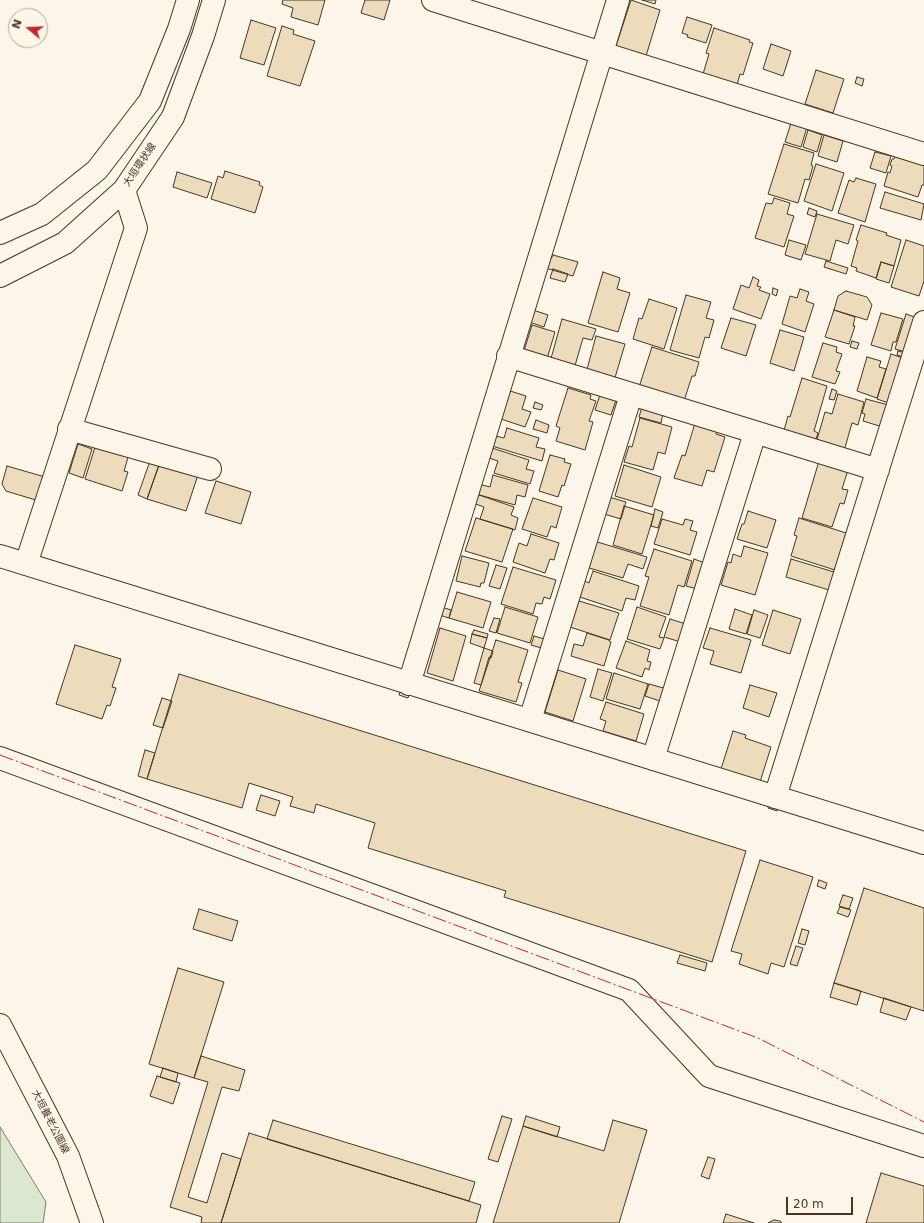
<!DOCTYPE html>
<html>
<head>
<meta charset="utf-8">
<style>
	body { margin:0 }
	#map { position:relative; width:924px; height:1223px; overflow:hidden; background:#fbf6e9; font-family:"DejaVu Sans",sans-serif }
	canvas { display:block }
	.north { position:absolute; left:8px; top:8px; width:40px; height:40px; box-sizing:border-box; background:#fbf6e9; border:1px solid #b4a999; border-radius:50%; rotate:289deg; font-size:11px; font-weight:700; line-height:16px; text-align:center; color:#4a3520 }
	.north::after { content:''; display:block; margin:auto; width:14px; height:18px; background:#c62828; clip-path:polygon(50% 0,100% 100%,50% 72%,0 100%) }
	.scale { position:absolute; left:786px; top:1197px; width:67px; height:18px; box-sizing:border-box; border:2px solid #4a3520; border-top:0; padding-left:5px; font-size:12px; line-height:14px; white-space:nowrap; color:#4a3520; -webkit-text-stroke:3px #fbf6e9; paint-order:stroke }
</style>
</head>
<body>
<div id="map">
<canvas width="924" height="1223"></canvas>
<div class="north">N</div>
<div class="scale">20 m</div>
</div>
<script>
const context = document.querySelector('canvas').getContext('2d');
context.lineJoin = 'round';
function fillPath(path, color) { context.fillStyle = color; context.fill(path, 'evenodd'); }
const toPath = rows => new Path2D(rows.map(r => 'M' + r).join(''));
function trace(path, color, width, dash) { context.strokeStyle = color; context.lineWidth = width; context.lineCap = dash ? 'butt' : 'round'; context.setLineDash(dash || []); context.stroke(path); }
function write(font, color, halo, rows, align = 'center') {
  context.font = font + ' "DejaVu Sans","Noto Sans JP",sans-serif'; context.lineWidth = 3; context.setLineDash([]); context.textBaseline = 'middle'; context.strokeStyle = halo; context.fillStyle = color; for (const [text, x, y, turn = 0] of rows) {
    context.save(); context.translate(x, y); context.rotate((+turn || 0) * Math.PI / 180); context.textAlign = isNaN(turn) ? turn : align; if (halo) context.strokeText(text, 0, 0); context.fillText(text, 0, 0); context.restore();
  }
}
const green = toPath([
	[0,1127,46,1202,43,1223,0,1223,0,1127]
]);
fillPath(green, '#dce7d0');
trace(green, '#887966', 1);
const building = toPath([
	[283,0,325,0,318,25,291,17,293,8,282,4,283,0],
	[365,0,390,0,384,20,361,13,365,0],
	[631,0,660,10,646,56,616,46,631,0],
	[642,0,656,0,655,4,642,0],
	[687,17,712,25,706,43,687,37,688,35,682,33,687,17],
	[251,20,276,28,264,65,240,58,251,20],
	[282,26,294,30,293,34,315,41,300,86,267,76,282,26],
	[714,28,750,40,749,42,753,43,743,75,740,74,737,85,703,74,709,54,706,53,714,28],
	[771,44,791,51,783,76,763,69,771,44],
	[816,70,844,79,833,113,805,104,816,70],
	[857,77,864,79,862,86,855,83,857,77],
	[791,123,807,127,801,147,785,142,791,123],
	[808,130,822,135,817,152,803,147,808,130],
	[824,135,843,141,837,162,818,156,824,135],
	[784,144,814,153,811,165,813,166,809,180,805,179,798,203,768,194,784,144],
	[875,152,891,156,886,173,870,168,875,152],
	[895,155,924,164,924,185,922,185,918,197,884,186,888,172,890,173,892,166,890,165,892,159,894,159,895,155],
	[816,164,844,173,832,211,804,201,816,164],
	[225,171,260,182,259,185,263,187,255,213,211,199,218,176,223,178,225,171],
	[177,172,212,183,207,198,173,187,177,172],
	[856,178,876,184,865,222,838,213,849,180,854,182,856,178],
	[885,192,924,204,921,220,880,208,885,192],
	[774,198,790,203,787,214,794,216,784,247,755,238,766,203,772,204,774,198],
	[809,208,817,211,815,217,807,214,809,208],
	[817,214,854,225,848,244,836,240,830,261,805,254,817,214],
	[861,225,887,233,886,235,901,240,894,266,881,262,876,278,856,271,857,268,851,266,858,241,856,240,861,225],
	[789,240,806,245,801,260,785,255,789,240],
	[906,240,924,246,924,281,919,296,891,287,906,240],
	[553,255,578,262,573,276,542,267,545,257,551,259,553,255],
	[826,261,848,268,846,274,824,267,826,261],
	[881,262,894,266,889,283,876,279,881,262],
	[553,269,568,274,565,282,550,278,553,269],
	[603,272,620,278,617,289,630,293,618,332,588,323,603,272],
	[753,277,759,280,757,286,761,287,759,290,770,294,761,319,733,309,741,285,749,288,753,277],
	[773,288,778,290,776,296,772,294,773,288],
	[800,289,809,292,806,301,814,304,805,332,782,324,790,296,797,298,800,289],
	[846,291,867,297,872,305,867,320,834,310,838,296,846,291],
	[686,295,711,302,706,318,714,320,709,338,705,337,699,358,670,350,686,295],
	[649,299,677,308,664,349,633,339,639,318,642,319,649,299],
	[533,310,548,315,544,327,529,322,533,310],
	[834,310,855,317,853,326,855,326,849,344,825,337,834,310],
	[881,313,903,319,896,342,893,342,891,351,871,345,881,313],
	[906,314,920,319,909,353,895,349,906,314],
	[731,318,756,325,746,356,721,348,731,318],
	[562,319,596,329,592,340,583,338,574,369,550,362,562,319],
	[532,325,555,332,546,362,523,354,532,325],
	[780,330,804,337,794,371,770,363,780,330],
	[596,336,625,344,614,381,586,373,596,336],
	[852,341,859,343,857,349,850,347,852,341],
	[823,343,837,347,836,352,842,354,836,371,840,372,835,384,812,377,823,343],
	[652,347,699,362,695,376,692,376,684,401,639,387,652,347],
	[898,351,906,353,905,358,897,355,898,351],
	[891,354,909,360,895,405,877,399,891,354],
	[867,357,881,361,879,367,886,369,877,398,857,391,867,357],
	[802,378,827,386,814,431,818,433,814,444,783,434,788,416,790,417,802,378],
	[568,388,591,395,590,399,596,401,589,421,593,422,585,450,556,441,560,428,556,426,568,388],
	[832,389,837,391,834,400,829,399,832,389],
	[507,390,526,396,522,409,531,412,525,427,498,418,507,390],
	[838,394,864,402,858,425,852,423,844,451,816,443,825,412,832,414,838,394],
	[600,395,616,400,611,415,595,410,600,395],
	[866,399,892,406,886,428,863,421,865,414,862,413,866,399],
	[535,402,543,405,541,410,533,408,535,402],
	[642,407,663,413,661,423,639,417,642,407],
	[640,418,672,427,665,454,658,452,653,470,624,462,629,446,632,447,640,418],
	[536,420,549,425,547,433,533,429,536,420],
	[695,423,718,430,716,434,725,437,714,472,707,470,702,486,674,478,682,455,685,456,695,423],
	[507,428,539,438,536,447,545,449,542,461,492,446,496,436,504,438,507,428],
	[78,444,92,449,83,478,69,473,78,444],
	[96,444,129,454,124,471,128,472,122,491,85,479,96,444],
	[492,448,529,460,526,469,534,471,530,484,494,473,498,461,489,458,492,448],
	[550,455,565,459,564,462,571,464,564,486,562,485,558,497,539,491,550,455],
	[150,461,159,465,147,499,138,495,150,461],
	[819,461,848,470,842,489,848,490,844,504,840,503,832,527,802,518,819,461],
	[159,465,198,475,186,511,147,499,159,465],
	[624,465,661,477,652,507,615,496,624,465],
	[7,466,45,477,39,501,6,491,2,484,7,466],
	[493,475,528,485,525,497,517,495,515,505,476,494,479,484,490,487,493,475],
	[216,481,251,492,241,524,205,513,216,481],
	[476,494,514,507,511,515,518,518,515,530,480,519,484,507,473,503,476,494],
	[609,497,626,502,621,519,604,514,609,497],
	[533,498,562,507,556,528,551,526,547,537,522,529,533,498],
	[624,506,654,515,642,554,613,545,624,506],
	[655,509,663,512,658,528,651,526,655,509],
	[748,511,776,520,767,548,737,539,742,524,744,524,748,511],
	[476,518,513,529,502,562,465,551,476,518],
	[799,518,846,533,835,570,791,556,797,536,794,535,799,518],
	[662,519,683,525,685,519,693,521,690,530,697,532,690,555,654,544,662,519],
	[531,534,559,543,554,560,550,559,545,573,513,562,519,543,527,546,531,534],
	[594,541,647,557,643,569,628,564,623,578,586,567,594,541],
	[744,546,768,553,755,595,721,585,728,562,731,563,733,554,741,557,744,546],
	[654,549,692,561,684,587,678,585,669,615,640,606,649,577,645,576,654,549],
	[462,556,489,563,484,583,481,583,480,587,456,581,462,556],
	[694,559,705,563,697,589,686,586,694,559],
	[791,559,834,572,829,590,786,577,791,559],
	[496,565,507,568,500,589,489,586,496,565],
	[513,567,556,580,550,599,544,597,542,604,536,603,533,614,501,604,513,567],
	[593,571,639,586,635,600,626,598,622,611,577,596,582,580,589,583,593,571],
	[457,592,491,602,483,628,449,618,457,592],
	[579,601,619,613,610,640,570,627,579,601],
	[438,606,451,610,449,618,436,614,438,606],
	[505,607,538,617,530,643,497,633,505,607],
	[637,607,666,617,659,637,664,638,660,649,627,639,637,607],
	[735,609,752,615,746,634,729,629,735,609],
	[754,610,768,615,760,638,747,634,754,610],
	[773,610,801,619,790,654,762,645,773,610],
	[494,618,500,619,496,633,489,631,494,618],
	[670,619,689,625,684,643,664,637,670,619],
	[440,628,466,636,453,681,427,673,440,628],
	[710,628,751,640,741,673,710,664,714,651,703,648,710,628],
	[474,630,488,634,487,638,472,634,474,630],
	[587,633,609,640,609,641,611,642,604,666,571,656,574,644,583,646,587,633],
	[472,634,487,638,484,648,470,643,472,634],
	[534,636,548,640,545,649,531,645,534,636],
	[496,640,528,650,518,682,522,683,516,702,479,691,496,640],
	[626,641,650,650,647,661,651,662,649,670,645,668,642,677,616,668,626,641],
	[75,645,121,659,112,687,116,688,110,706,107,705,102,719,56,704,75,645],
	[484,648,493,651,491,658,489,657,481,685,474,683,484,648],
	[598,669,612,673,603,701,590,697,598,669],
	[558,670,586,679,573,721,545,712,558,670],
	[614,673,648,684,640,709,606,699,614,673],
	[179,674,746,851,712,962,504,897,506,891,368,848,375,823,316,804,314,813,290,806,293,797,249,783,242,808,147,779,179,674],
	[649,684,667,689,663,702,645,696,649,684],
	[750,685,777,693,769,717,743,708,750,685],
	[401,688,411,691,408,698,399,695,401,688],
	[162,698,172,701,163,728,153,725,162,698],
	[606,702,644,714,636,741,603,731,606,721,600,719,606,702],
	[733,731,746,735,745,738,771,747,760,782,721,769,733,731],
	[145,750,155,753,147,779,138,776,145,750],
	[261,795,280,801,275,816,256,810,261,795],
	[769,804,779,807,777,811,768,808,769,804],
	[760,860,813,877,784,967,771,963,768,974,739,964,742,954,731,951,760,860],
	[819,880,827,883,825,889,817,886,819,880],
	[864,888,924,908,924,1011,834,983,864,888],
	[843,895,853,898,849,909,839,906,843,895],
	[840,907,851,910,848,917,837,913,840,907],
	[199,909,238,921,232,941,193,929,199,909],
	[802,929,809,931,805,945,798,943,802,929],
	[796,946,803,948,797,966,790,964,796,946],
	[680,955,707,963,705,971,677,963,680,955],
	[178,968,224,982,194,1078,149,1064,178,968],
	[834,983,861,991,857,1005,830,997,834,983],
	[884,998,911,1007,906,1020,880,1012,884,998],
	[201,1056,245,1070,239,1091,222,1087,188,1197,207,1203,222,1153,241,1159,221,1223,201,1223,202,1217,170,1207,208,1082,194,1078,201,1056],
	[163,1068,178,1073,176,1082,160,1077,163,1068],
	[157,1076,180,1083,173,1104,150,1096,157,1076],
	[502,1116,512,1119,498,1162,488,1159,502,1116],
	[526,1116,560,1127,557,1137,523,1126,526,1116],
	[273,1120,475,1182,469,1201,267,1139,273,1120],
	[613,1120,647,1130,619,1223,493,1223,523,1126,604,1151,613,1120],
	[249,1133,481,1205,476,1223,221,1223,249,1133],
	[708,1157,715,1159,709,1179,701,1176,708,1157],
	[881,1173,924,1186,924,1223,866,1223,881,1173],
	[726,1214,754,1223,723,1223,726,1214],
	[774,1220,780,1221,782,1223,768,1223,774,1220]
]);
fillPath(building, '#ecdcbc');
trace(building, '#4a3520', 1);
const minor = toPath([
	[433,0,924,154],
	[508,356,878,470],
	[69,429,210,469],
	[0,556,924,843],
	[26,564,136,228,124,190],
	[409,684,618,0],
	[530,720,631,395],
	[0,758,629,990,709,1076,924,1146],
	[653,759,755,433],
	[775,797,924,322]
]);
const major = toPath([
	[0,233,42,214,97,170,150,101,179,29,188,0],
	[0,276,65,243,124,190,173,117,203,36,214,0],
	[0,1025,68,1156,92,1223]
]);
trace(minor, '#4a3520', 24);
trace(major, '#4a3520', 24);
trace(minor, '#fbf6e9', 22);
trace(major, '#fbf6e9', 22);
trace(toPath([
	[0,755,758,1038,924,1122]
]), '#c62828', 1, [14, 3, 2, 3]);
write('10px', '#4a3520', '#fbf6e9', [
	["大垣環状線",140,165,-56],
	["大垣養老公園線",50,1122,63]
]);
</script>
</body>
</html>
